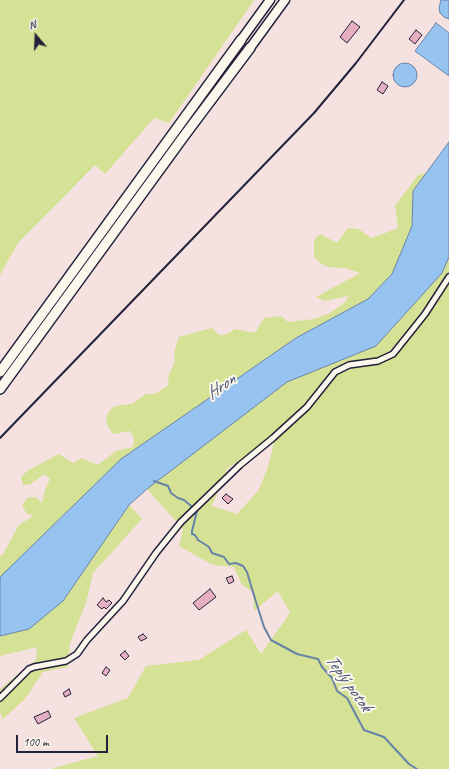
<!DOCTYPE html>
<html>
<head>
<meta charset="utf-8">
<style>
	body { margin:0 }
	#map { position:relative; width:449px; height:769px; overflow:hidden; background:#f5e1df; font-family:Caveat,sans-serif }
	canvas { display:block }
	.north { position:absolute; left:16px; top:16px; width:40px; height:40px; -webkit-text-stroke:3px #fbf7ec; paint-order:stroke; rotate:341deg; font-size:11px; font-weight:700; line-height:16px; text-align:center; color:#22223b }
	.north::after { content:''; display:block; margin:auto; width:14px; height:18px; background:#22223b; clip-path:polygon(50% 0,100% 100%,50% 72%,0 100%) }
	.scale { position:absolute; left:16px; top:735px; width:92px; height:18px; box-sizing:border-box; border:2px solid #22223b; border-top:0; padding-left:5px; font-size:12px; line-height:14px; white-space:nowrap; color:#22223b; -webkit-text-stroke:3px #fbf7ec; paint-order:stroke }
</style>
</head>
<body>
<div id="map">
<canvas width="449" height="769"></canvas>
<div class="north">N</div>
<div class="scale">100 m</div>
</div>
<script>
const context = document.querySelector('canvas').getContext('2d');
context.lineJoin = 'round';
function fillPath(path, color) { context.fillStyle = color; context.fill(path, 'evenodd'); }
const toPath = rows => new Path2D(rows.map(r => 'M' + r).join(''));
function trace(path, color, width, dash) { context.strokeStyle = color; context.lineWidth = width; context.lineCap = dash ? 'butt' : 'round'; context.setLineDash(dash || []); context.stroke(path); }
function write(font, color, halo, rows, align = 'center') {
  context.font = font + ' Caveat,sans-serif'; context.lineWidth = 4; context.setLineDash([]); context.textBaseline = 'middle'; context.strokeStyle = halo; context.fillStyle = color; for (const [text, x, y, turn = 0] of rows) {
    context.save(); context.translate(x, y); context.rotate((+turn || 0) * Math.PI / 180); context.textAlign = isNaN(turn) ? turn : align; if (halo) context.strokeText(text, 0, 0); context.fillText(text, 0, 0); context.restore();
  }
}
fillPath(toPath([
	[0,0,254,0,169,123,154,118,105,174,95,165,18,243,0,275],
	[426,173,413,191,412,226,392,274,368,299,296,338,121,459,0,577,0,555,2,556,19,525,33,516,26,513,22,505,27,498,36,497,42,503,46,487,50,479,44,474,31,484,23,485,21,477,27,471,59,454,73,463,81,458,98,465,116,451,133,447,134,438,130,431,113,434,108,427,106,419,109,411,115,406,132,404,146,394,155,394,169,385,168,377,175,361,174,353,179,337,212,328,219,335,227,334,235,329,255,333,264,318,281,316,288,322,314,319,330,313,344,303,349,296,324,301,316,297,360,273,345,268,328,267,320,263,314,257,314,240,320,234,337,243,348,228,358,229,372,238,398,228,395,206,418,175],
	[449,257,449,769,51,769,98,756,74,718,128,698,146,666,199,660,246,630,261,654,290,613,278,591,254,611,253,592,242,585,234,567,213,565,179,546,183,529,147,489,287,382,376,346,442,273],
	[274,443,267,470,258,491,237,514,212,506,227,469,260,446],
	[129,505,142,519,93,573,86,603,70,643,68,667,43,672,25,699,3,719,0,712,0,689,36,660,37,647,0,656,0,636,29,629,63,601]
]), '#d5e194');
const water = toPath([
	[441,0,449,0,449,19,444,17,440,13,439,8,441,0],
	[436,23,449,33,449,76,415,51,436,23],
	'393 75a12 12 0 1 1 24 0a12 12 0 1 1-24 0Z',
	[449,142,449,257,442,273,376,346,287,382,147,489,129,505,63,601,29,629,0,636,0,577,121,459,296,338,368,299,392,274,412,226,413,191,449,142]
]);
fillPath(water, '#97c3f1');
trace(water, '#6883a8', 1);
trace(toPath([
	[154,481,168,486,171,493,178,498,184,500,197,511,192,531,192,534,195,535,198,540,209,547,212,553,224,557,229,564,236,563,243,566,247,572,252,589,264,627,271,640,297,654,318,659,322,667,332,678,337,691,347,698,364,730,384,737,409,764,417,769]
]), '#6883a8', 2);
const building = toPath([
	[352,21,360,27,347,43,340,37,352,21],
	[416,30,422,35,415,44,409,39,416,30],
	[382,82,388,86,383,94,377,90,382,82],
	[226,494,233,499,228,504,222,498,226,494],
	[232,576,234,581,229,584,226,578,232,576],
	[210,589,216,597,199,610,193,603,210,589],
	[103,598,106,602,109,600,112,603,106,609,104,607,102,609,97,605,103,598],
	[143,634,147,638,141,641,138,637,143,634],
	[125,651,129,656,125,660,120,655,125,651],
	[106,667,110,670,106,676,102,673,106,667],
	[69,689,71,694,65,697,63,693,69,689],
	[48,711,51,717,38,724,34,717,48,711]
]);
fillPath(building, '#e6aec1');
trace(building, '#22223b', 1);
const street = toPath([
	[0,698,29,669,34,667,66,661,77,654,87,640,123,601,156,553,181,522,240,465,273,438,307,407,335,372,349,365,378,361,393,354,425,314,449,277]
]);
const primary = toPath([
	[241,40,270,0],
	[250,48,285,0]
]);
const highway = toPath([
	[0,372,241,40],
	[0,389,184,136,250,48]
]);
trace(street, '#22223b', 8);
trace(primary, '#22223b', 11);
trace(highway, '#22223b', 12);
trace(street, '#fbf7ec', 5);
trace(primary, '#fbf7ec', 8);
trace(highway, '#fbf7ec', 9);
trace(toPath([
	[0,438,314,113,356,63,404,0]
]), '#22223b', 2);
write('italic 18px', '#455272', '#fbf7ec', [
	["Hron",221,387,-35],
	["Teplý potok",348,683,54]
]);
</script>
</body>
</html>
